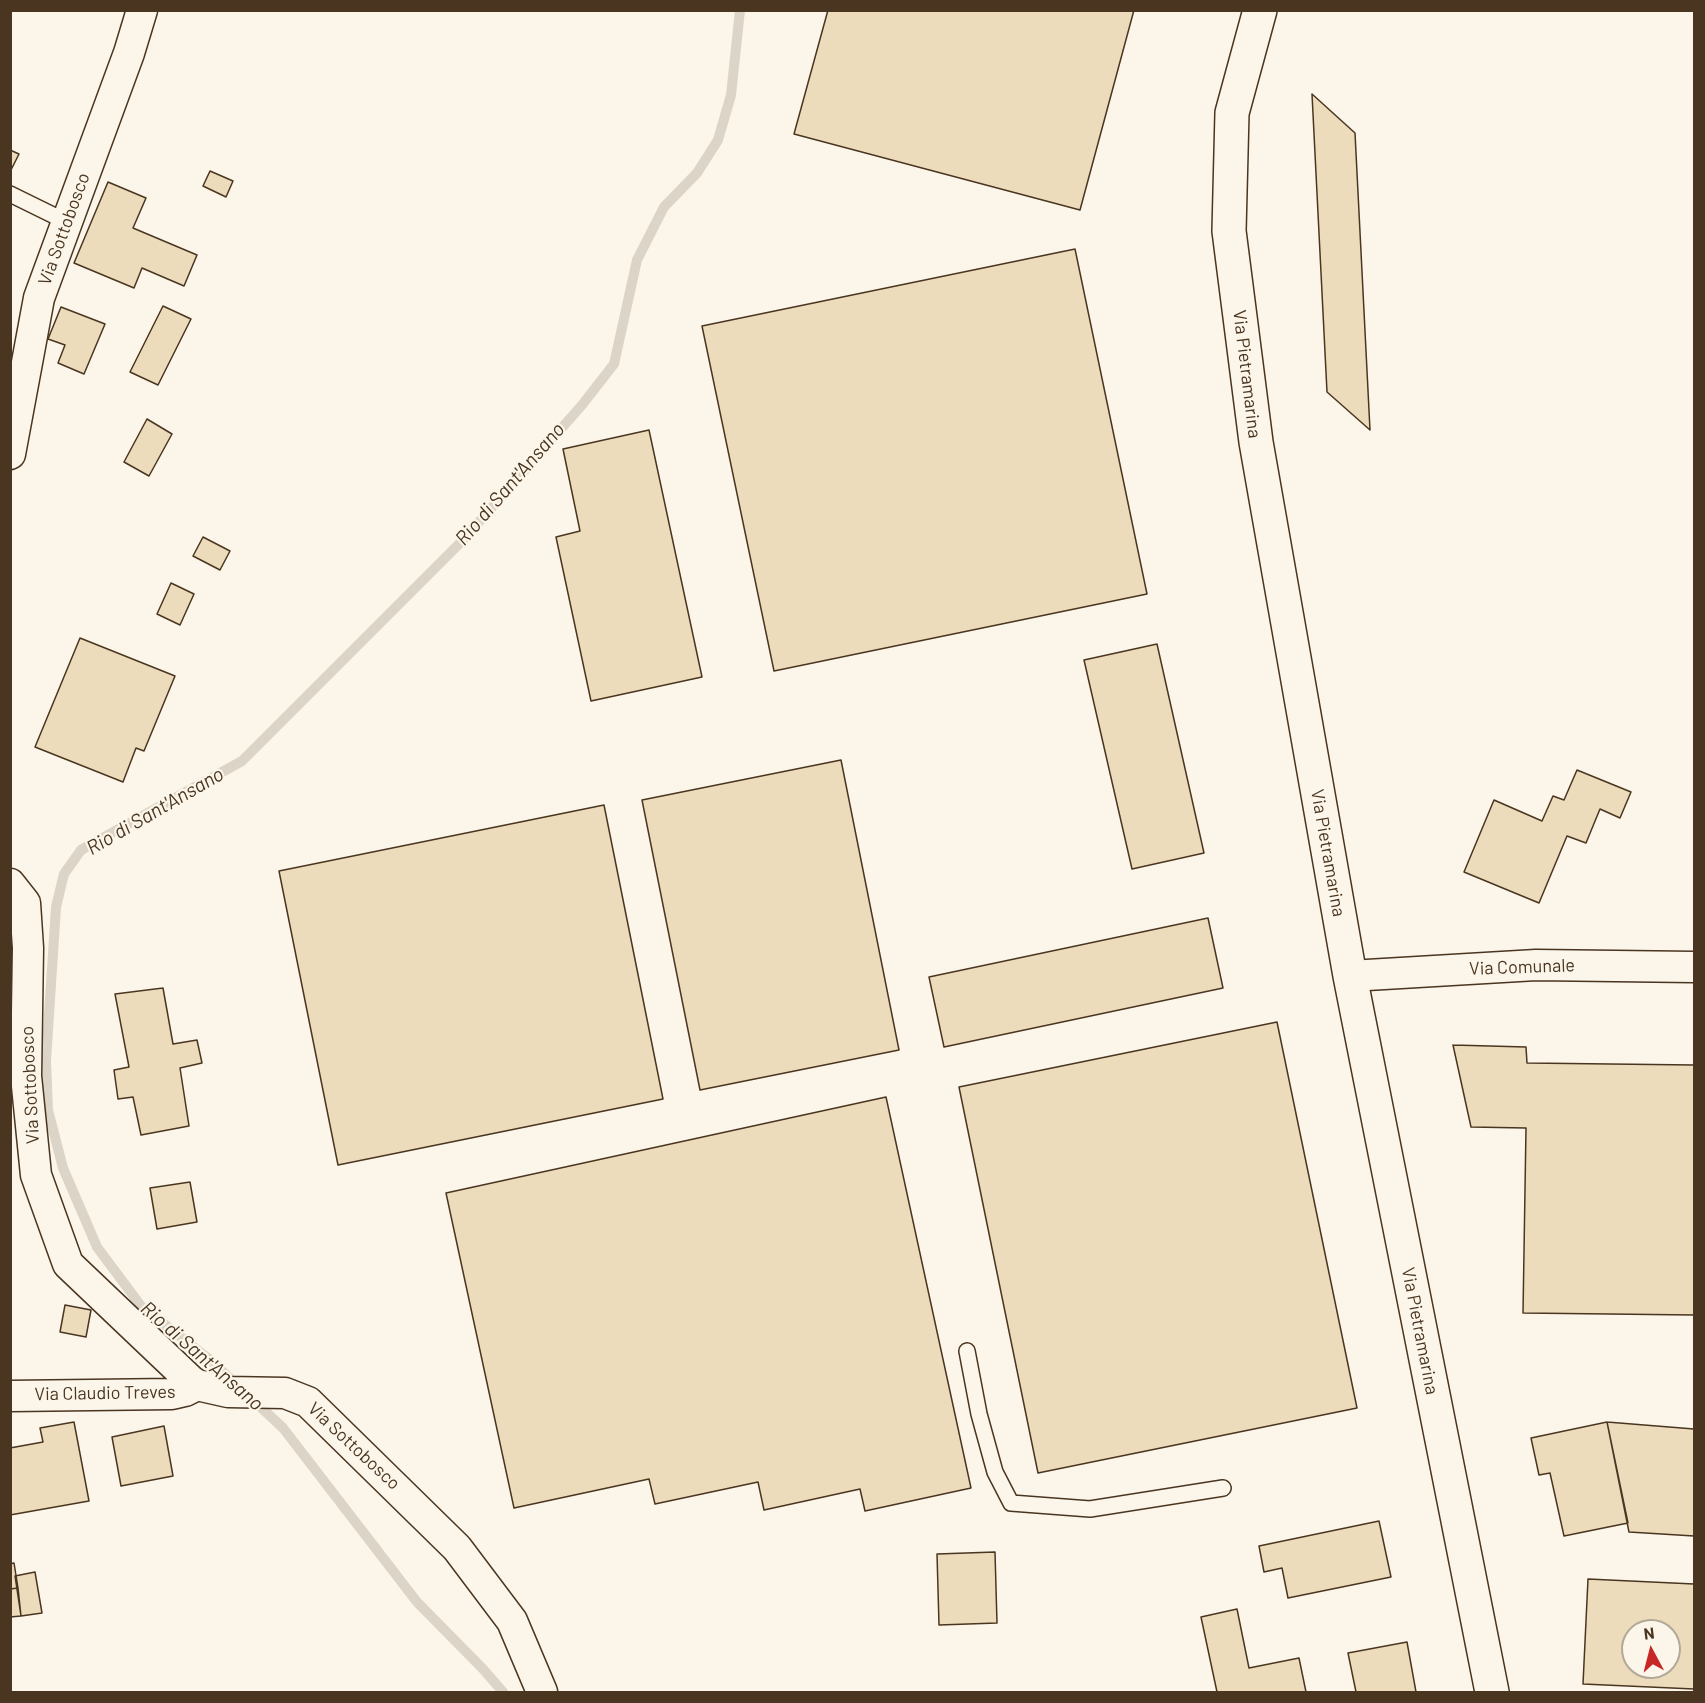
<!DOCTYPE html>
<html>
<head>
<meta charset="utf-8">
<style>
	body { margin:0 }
	#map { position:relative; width:1705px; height:1703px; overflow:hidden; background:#fbf6e9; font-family:Barlow,sans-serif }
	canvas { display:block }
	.frame { position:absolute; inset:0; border:12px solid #4a3520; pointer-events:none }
	.north { position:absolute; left:1621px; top:1619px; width:60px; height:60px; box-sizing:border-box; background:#fbf6e9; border:2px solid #b4a999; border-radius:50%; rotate:353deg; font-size:16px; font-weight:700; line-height:24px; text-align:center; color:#4a3520 }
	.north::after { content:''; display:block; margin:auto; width:21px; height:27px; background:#c62828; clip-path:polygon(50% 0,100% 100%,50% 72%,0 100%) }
</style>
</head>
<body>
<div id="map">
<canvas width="1705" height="1703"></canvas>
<div class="frame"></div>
<div class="north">N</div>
</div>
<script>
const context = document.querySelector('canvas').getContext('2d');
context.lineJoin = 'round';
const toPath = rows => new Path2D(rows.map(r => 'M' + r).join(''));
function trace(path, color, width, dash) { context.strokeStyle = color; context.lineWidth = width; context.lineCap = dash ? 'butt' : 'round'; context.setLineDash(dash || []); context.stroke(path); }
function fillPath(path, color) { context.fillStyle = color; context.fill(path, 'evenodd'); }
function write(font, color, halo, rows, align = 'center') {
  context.font = font + ' Barlow,sans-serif'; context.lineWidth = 4.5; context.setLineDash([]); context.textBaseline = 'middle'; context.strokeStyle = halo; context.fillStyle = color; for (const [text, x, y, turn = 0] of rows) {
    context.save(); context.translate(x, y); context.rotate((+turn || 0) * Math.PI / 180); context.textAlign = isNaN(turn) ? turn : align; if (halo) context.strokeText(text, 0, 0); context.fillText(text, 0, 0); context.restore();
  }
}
trace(toPath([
	[238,1386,214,1363,141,1306,97,1247,63,1168,48,1110,46,1061,56,907,64,874,81,850,242,761,464,539,582,405,614,364,637,260,664,207,697,173,718,140,731,95,740,10],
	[252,1399,283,1428,417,1602,483,1669,503,1692]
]), '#dcd4c6', 10);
const building = toPath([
	[828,10,1134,10,1080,210,794,134,828,10],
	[1312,94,1355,133,1370,430,1327,392,1312,94],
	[10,150,19,154,10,172,10,150],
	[210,171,233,181,226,197,203,186,210,171],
	[108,182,146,198,133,228,197,255,184,286,142,268,134,288,74,263,108,182],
	[1075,249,1147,594,774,671,702,326,1075,249],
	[163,306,191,319,158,385,130,372,163,306],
	[61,307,105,324,84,374,58,363,65,345,48,339,61,307],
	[147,419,172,434,149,476,124,462,147,419],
	[649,430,702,677,591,701,556,537,580,531,563,449,649,430],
	[203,537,230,551,220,570,193,556,203,537],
	[171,583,194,594,180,625,157,614,171,583],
	[80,638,175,676,144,751,136,748,123,782,35,747,80,638],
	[1157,644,1204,853,1132,869,1084,660,1157,644],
	[841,760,899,1050,700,1090,642,800,841,760],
	[1577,770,1631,792,1620,818,1600,809,1586,843,1567,836,1539,903,1464,872,1494,800,1542,821,1553,796,1564,800,1577,770],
	[604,805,663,1099,338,1165,279,871,604,805],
	[1208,918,1223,988,944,1047,929,977,1208,918],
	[163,988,173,1044,197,1040,202,1063,180,1068,189,1126,141,1135,133,1097,118,1099,114,1070,129,1067,115,994,163,988],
	[1277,1022,1357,1408,1038,1473,959,1087,1277,1022],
	[1453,1045,1526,1047,1527,1063,1694,1065,1694,1315,1523,1313,1526,1128,1471,1127,1453,1045],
	[886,1097,971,1488,865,1511,860,1489,764,1510,758,1482,655,1504,649,1479,514,1508,446,1193,886,1097],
	[190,1182,197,1222,157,1229,150,1188,190,1182],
	[65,1305,91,1310,86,1337,60,1332,65,1305],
	[74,1422,89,1501,10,1515,10,1448,43,1442,40,1428,74,1422],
	[1607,1422,1694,1429,1694,1536,1629,1532,1607,1422],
	[1607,1422,1628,1523,1564,1536,1550,1473,1539,1475,1531,1438,1607,1422],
	[164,1426,173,1476,121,1486,112,1437,164,1426],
	[1379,1521,1391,1577,1288,1598,1282,1568,1264,1572,1259,1546,1379,1521],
	[995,1552,997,1623,939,1625,937,1554,995,1552],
	[14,1563,18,1588,10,1589,10,1564,14,1563],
	[35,1572,42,1613,21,1616,15,1576,35,1572],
	[1588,1579,1694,1584,1694,1689,1583,1684,1588,1579],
	[1633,1631,1669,1631,1669,1667,1633,1667,1633,1631],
	[18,1588,21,1616,10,1617,10,1589,18,1588],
	[1237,1609,1249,1668,1299,1658,1306,1692,1217,1692,1201,1617,1237,1609],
	[1407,1642,1416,1692,1356,1692,1348,1653,1407,1642]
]);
fillPath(building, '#ecdcbc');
trace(building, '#4a3520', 1.5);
const service = toPath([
	[10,194,67,222],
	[967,1351,979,1414,995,1472,1011,1503,1090,1509,1223,1488]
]);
const minor = toPath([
	[10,454,39,298,129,53,142,10],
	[10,884,25,903,28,948,26,1076,36,1175,68,1264,191,1381,197,1385,228,1392,285,1393,308,1402,457,1548,512,1621,542,1692],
	[1350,976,1536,965,1694,967],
	[10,1396,172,1394,185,1391,197,1385]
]);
const secondary = toPath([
	[1260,10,1232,113,1229,231,1256,442,1350,976,1492,1692]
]);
trace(service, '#4a3520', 18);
trace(minor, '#4a3520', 33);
trace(secondary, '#4a3520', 36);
trace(service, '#fbf6e9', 15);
trace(minor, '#fbf6e9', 30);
trace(secondary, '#fbf6e9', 33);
write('18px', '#4a3520', '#fbf6e9', [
	["Via Sottobosco",64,229,-70],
	["Via Pietramarina",1247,374,83],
	["Via Pietramarina",1328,853,80],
	["Via Comunale",1522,967,-2],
	["Via Sottobosco",30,1085,-93],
	["Via Pietramarina",1420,1331,79],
	["Via Claudio Treves",105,1393,-1],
	["Via Sottobosco",354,1446,43]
]);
write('italic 20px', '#4a3520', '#fbf6e9', [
	["Rio di Sant'Ansano",510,484,-49],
	["Rio di Sant'Ansano",155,811,-30],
	["Rio di Sant'Ansano",202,1356,41]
]);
</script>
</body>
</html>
